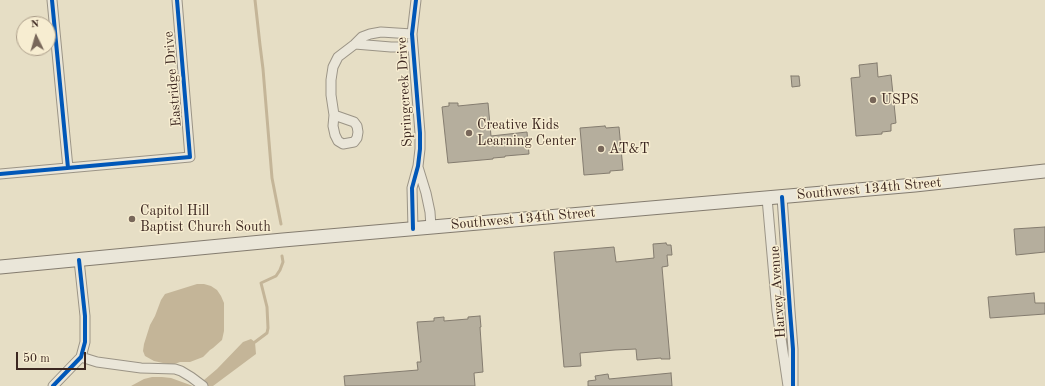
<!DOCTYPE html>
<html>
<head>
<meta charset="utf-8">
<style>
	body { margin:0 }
	#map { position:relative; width:1045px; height:386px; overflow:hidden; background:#e6dec5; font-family:"Old Standard TT",serif }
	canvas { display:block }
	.north { position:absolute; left:16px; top:16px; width:40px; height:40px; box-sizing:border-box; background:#f7edd1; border:1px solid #ac9e8a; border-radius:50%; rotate:355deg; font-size:11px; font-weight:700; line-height:16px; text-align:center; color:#3c2720 }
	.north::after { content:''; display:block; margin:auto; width:14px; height:18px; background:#78675a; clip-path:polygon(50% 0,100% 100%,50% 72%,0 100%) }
	.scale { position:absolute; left:16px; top:352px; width:70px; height:18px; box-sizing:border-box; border:2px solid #3c2720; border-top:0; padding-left:5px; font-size:12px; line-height:14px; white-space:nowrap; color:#3c2720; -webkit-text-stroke:3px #f7edd1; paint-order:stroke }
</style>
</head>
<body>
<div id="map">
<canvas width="1045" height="386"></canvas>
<div class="north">N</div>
<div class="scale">50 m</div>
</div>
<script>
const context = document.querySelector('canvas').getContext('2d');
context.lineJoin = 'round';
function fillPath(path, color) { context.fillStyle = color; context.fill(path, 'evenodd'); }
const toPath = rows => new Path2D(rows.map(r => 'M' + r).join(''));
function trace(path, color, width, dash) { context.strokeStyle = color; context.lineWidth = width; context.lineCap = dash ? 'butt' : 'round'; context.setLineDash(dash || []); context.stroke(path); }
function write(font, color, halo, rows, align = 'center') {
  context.font = font + ' "Old Standard TT",serif'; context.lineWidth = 3; context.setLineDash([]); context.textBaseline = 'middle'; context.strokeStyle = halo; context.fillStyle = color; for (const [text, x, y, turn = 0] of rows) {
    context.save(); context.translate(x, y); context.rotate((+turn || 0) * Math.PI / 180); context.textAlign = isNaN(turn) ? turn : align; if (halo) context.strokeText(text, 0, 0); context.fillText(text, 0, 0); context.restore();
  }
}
fillPath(toPath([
	[197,284,204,284,211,286,217,290,221,296,224,303,224,331,222,340,213,348,210,350,203,357,190,362,180,362,172,365,154,361,145,356,143,351,144,344,150,325,155,316,161,300,165,294],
	[251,339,255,342,256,354,213,386,197,386,217,369,243,342],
	[152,377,162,377,171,378,193,386,131,386,144,379]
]), '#c4b598');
trace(toPath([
	[255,0,260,45,263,69,272,178,281,224],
	[255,342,267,333,268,328,267,307,261,283,276,276,280,270,283,262,282,256]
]), '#c4b598', 3);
const building = toPath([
	[877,63,878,77,891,75,896,123,891,124,891,131,882,132,882,134,856,136,851,78,860,77,859,65,877,63],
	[791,76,799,76,800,86,792,87,791,76],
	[449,103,458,103,458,106,488,103,491,136,527,132,529,154,505,156,505,157,493,158,493,159,448,163,442,107,449,106,449,103],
	[605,126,606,128,619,127,623,170,610,171,610,173,584,175,580,128,605,126],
	[1045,227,1045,252,1016,255,1014,229,1045,227],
	[666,243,667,245,671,245,672,255,667,255,668,266,662,267,670,359,661,359,661,358,637,360,636,349,615,350,580,353,581,366,564,367,554,252,614,247,616,262,654,258,653,244,666,243],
	[1034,293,1035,303,1045,303,1045,314,990,318,988,297,1034,293],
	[480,316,481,327,480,327,483,372,474,373,475,386,345,386,344,376,418,370,417,362,421,362,417,322,434,321,434,318,444,317,444,321,468,319,468,317,480,316],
	[671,373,672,386,588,386,588,381,596,380,595,376,608,374,609,379,671,373]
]);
fillPath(building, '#b5ae9d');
trace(building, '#847c6f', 1);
const street = toPath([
	[52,0,68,168],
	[355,44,391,47,413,47],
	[334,115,354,122,357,126,358,132,357,138,354,142,343,144,338,141,335,135,333,126,334,115,331,95,331,80,333,67,338,57,355,44,362,37,370,34,381,32,412,34],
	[418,167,426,193,430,212,431,227],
	[0,174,190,157,177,0],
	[782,197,790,311,793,349,793,386],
	[767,198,777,311,788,386],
	[413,229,412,188,418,166,420,149,420,133,412,34,416,0],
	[81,357,97,362,141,368,175,369,181,371,191,377,203,386],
	[53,386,81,357,85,342,85,316,79,260]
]);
const secondary = toPath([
	[0,267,283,240,915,185,1045,171]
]);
trace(street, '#9b9486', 11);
trace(secondary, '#847c6f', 15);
trace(street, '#eae6d9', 9);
trace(secondary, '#eae6d9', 13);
trace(toPath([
	[52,0,68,168],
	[0,174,190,157,177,0],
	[782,197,790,311,793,349,793,386],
	[413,229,412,188,418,166,420,149,420,133,412,34,416,0],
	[53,386,81,357,85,342,85,316,79,260]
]), '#0057b8', 4);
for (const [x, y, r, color] of [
	[873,100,4,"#78675a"],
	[469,133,4,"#78675a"],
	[601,149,4,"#78675a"],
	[132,219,4,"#78675a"]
]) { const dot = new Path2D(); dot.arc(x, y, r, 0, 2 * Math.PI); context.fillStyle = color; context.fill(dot); trace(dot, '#f7edd1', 1.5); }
write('14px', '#3c2720', '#f7edd1', [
	["Eastridge Drive",173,79,-95],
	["Springcreek Drive",405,92,-93],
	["Southwest 134th Street",869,189,-5],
	["Southwest 134th Street",523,219,-5],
	["Harvey Avenue",778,292,-94]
]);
write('14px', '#3c2720', '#f7edd1', [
	["USPS",881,100],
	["Creative Kids",477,125],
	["Learning Center",477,141],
	["AT&T",609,149],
	["Capitol Hill",140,211],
	["Baptist Church South",140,227]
], 'left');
</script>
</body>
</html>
